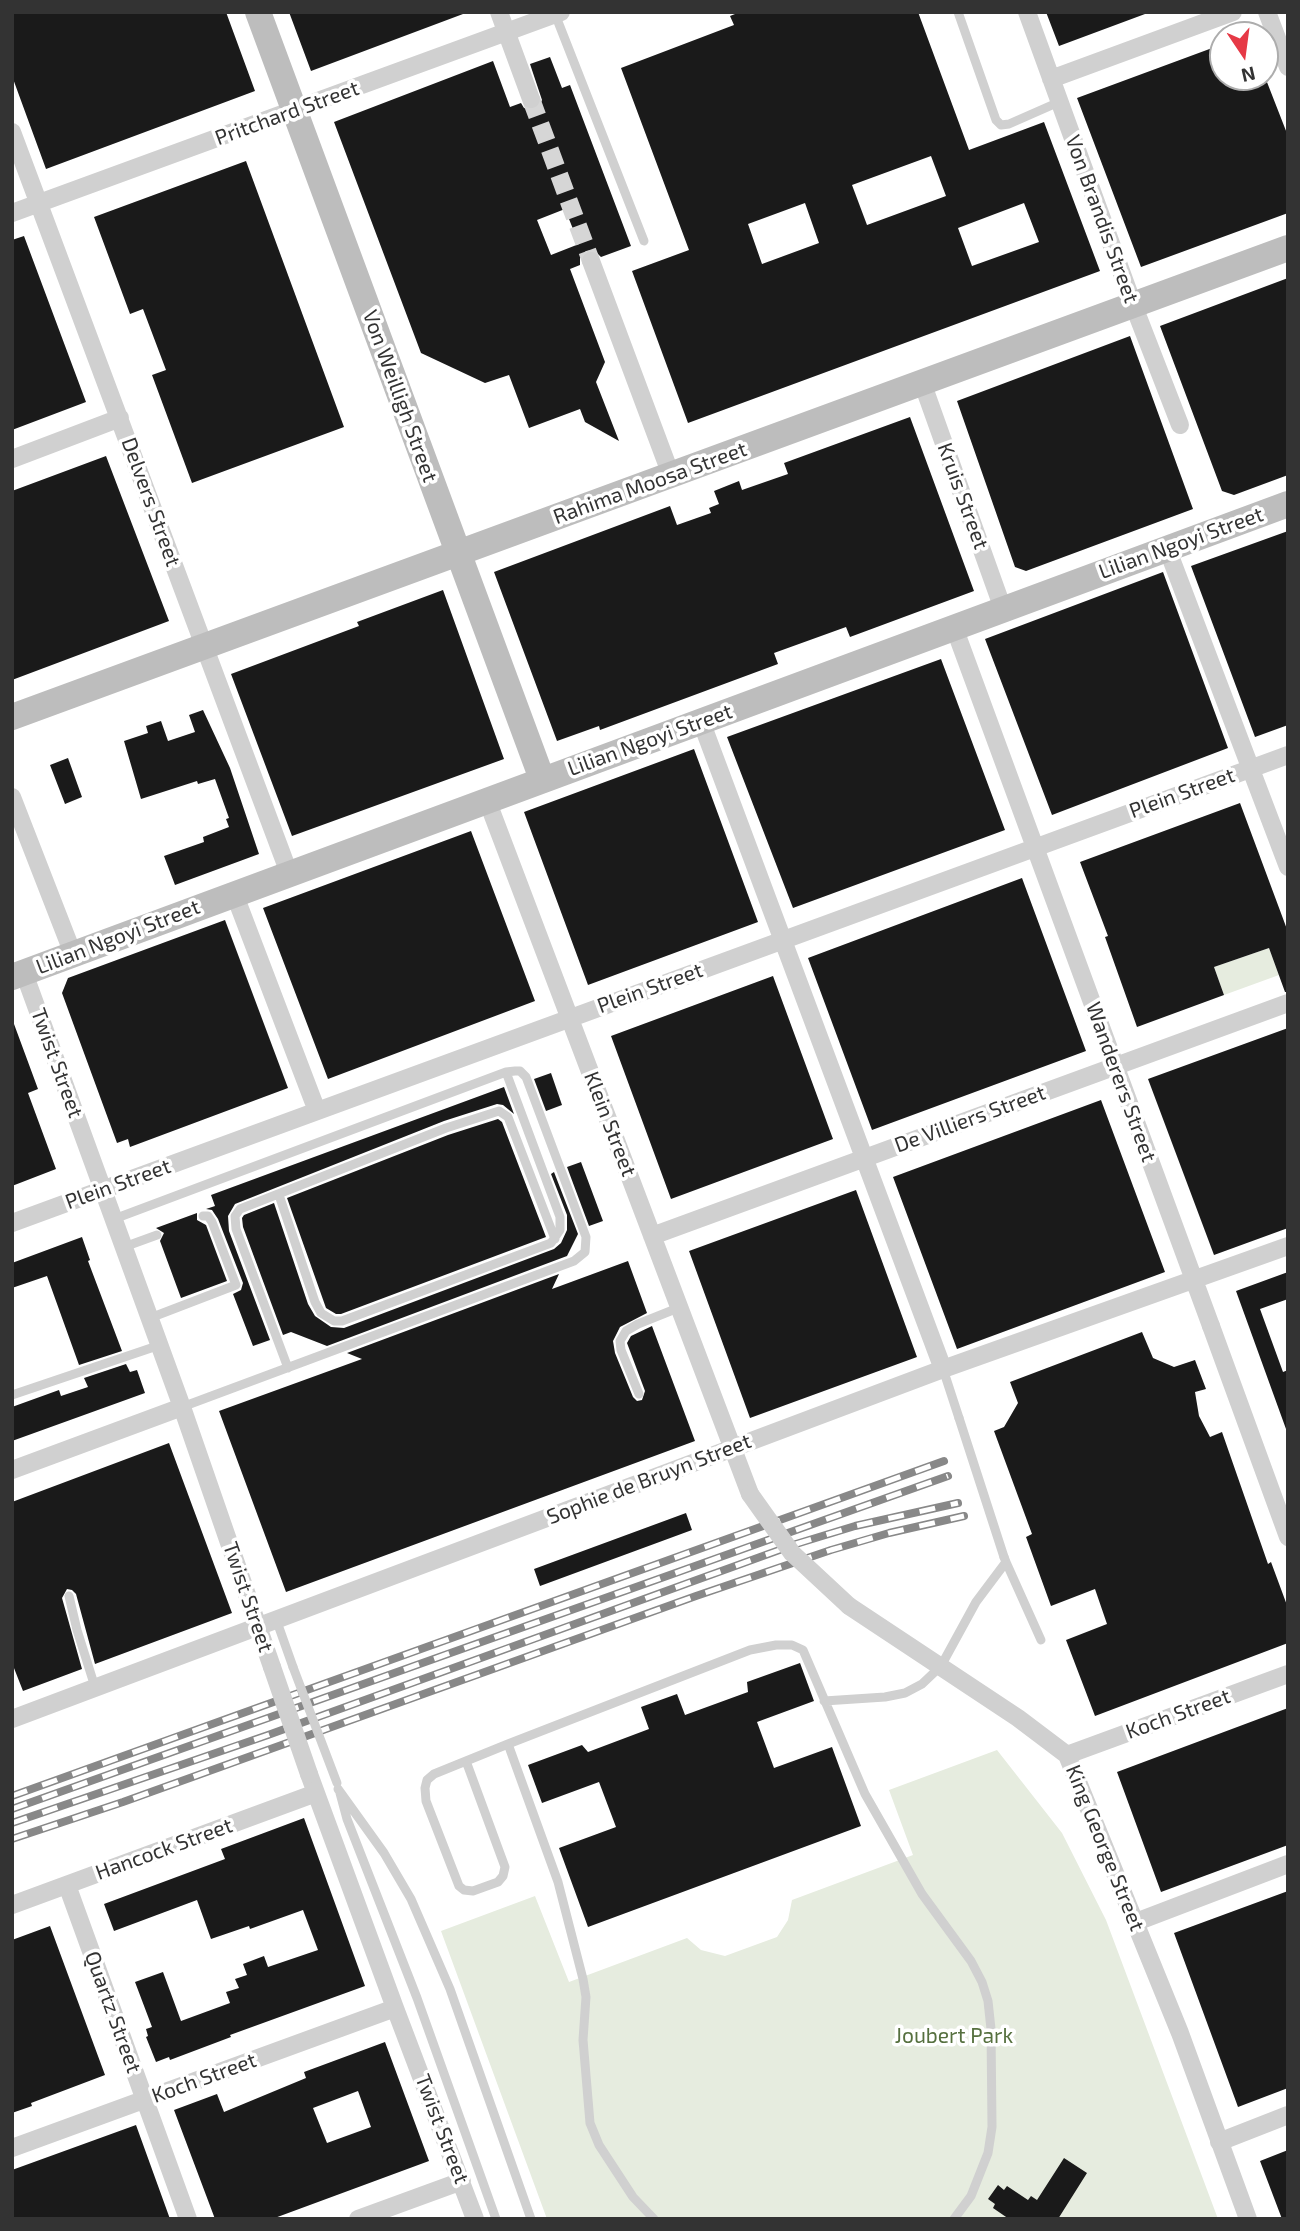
<!DOCTYPE html>
<html>
<head>
<meta charset="utf-8">
<style>
	body { margin:0 }
	#map { position:relative; width:1300px; height:2231px; overflow:hidden; background:#fff; font-family:"Exo 2",sans-serif }
	canvas { display:block }
	.frame { position:absolute; inset:0; border:14px solid #333; pointer-events:none }
	.north { position:absolute; left:1209px; top:21px; width:70px; height:70px; box-sizing:border-box; background:#fff; border:2px solid #adadad; border-radius:50%; rotate:167deg; font-size:19px; font-weight:700; line-height:28px; text-align:center; color:#333 }
	.north::after { content:''; display:block; margin:auto; width:24px; height:32px; background:#e63946; clip-path:polygon(50% 0,100% 100%,50% 72%,0 100%) }
</style>
</head>
<body>
<div id="map">
<canvas width="1300" height="2231"></canvas>
<div class="frame"></div>
<div class="north">N</div>
</div>
<script>
const context = document.querySelector('canvas').getContext('2d');
context.lineJoin = 'round';
function fillPath(path, color) { context.fillStyle = color; context.fill(path, 'evenodd'); }
const toPath = rows => new Path2D(rows.map(r => 'M' + r).join(''));
function trace(path, color, width, dash) { context.strokeStyle = color; context.lineWidth = width; context.lineCap = dash ? 'butt' : 'round'; context.setLineDash(dash || []); context.stroke(path); }
function write(font, color, halo, rows, align = 'center') {
  context.font = font + ' "Exo 2",sans-serif'; context.lineWidth = 7; context.setLineDash([]); context.textBaseline = 'middle'; context.strokeStyle = halo; context.fillStyle = color; for (const [text, x, y, turn = 0] of rows) {
    context.save(); context.translate(x, y); context.rotate((+turn || 0) * Math.PI / 180); context.textAlign = isNaN(turn) ? turn : align; if (halo) context.strokeText(text, 0, 0); context.fillText(text, 0, 0); context.restore();
  }
}
fillPath(toPath([
	[1269,948,1279,975,1224,995,1214,967],
	[997,1750,1062,1833,1106,1920,1218,2219,547,2219,441,1931,535,1896,569,1982,687,1938,701,1950,725,1956,777,1937,788,1920,792,1900,913,1855,889,1790]
]), '#e6ecdf');
fillPath(toPath([
	[12,12,226,12,255,91,46,169,12,76],
	[289,12,463,12,463,14,311,71],
	[740,12,918,12,969,150,1044,122,1100,271,688,423,632,271,689,250,621,68,734,25,730,16],
	[931,156,946,196,867,225,852,185],
	[805,203,819,243,762,264,748,224],
	[1024,203,1039,242,972,266,958,228],
	[1046,12,1144,12,1145,14,1059,46],
	[1223,44,1223,77,1265,77,1288,136,1288,213,1141,267,1077,98],
	[550,57,562,88,570,85,631,246,601,257,594,250,586,251,580,258,580,265,570,269,605,362,596,382,619,441,585,422,580,409,529,428,509,375,485,383,421,353,334,122,493,61,510,107,521,103,524,108,534,110,539,107,542,100,530,64],
	[565,209,579,244,551,255,537,220],
	[246,161,344,427,192,483,152,375,166,370,143,309,130,314,94,217],
	[24,236,86,402,12,430,12,240],
	[1288,278,1288,475,1234,495,1222,491,1160,326],
	[1130,336,1193,509,1026,571,1015,567,957,401],
	[910,417,974,591,850,637,846,627,774,653,778,664,600,730,599,726,557,741,494,572,670,506,677,525,711,513,709,508,719,504,714,491,739,481,742,490,788,474,784,463],
	[106,456,169,621,12,680,12,491],
	[1288,531,1288,725,1255,737,1191,566],
	[1163,572,1228,748,1052,815,985,639],
	[443,590,504,759,292,836,231,674,359,626,357,622],
	[941,659,1005,830,793,908,727,737],
	[203,710,230,768,259,854,175,885,164,856,204,842,203,837,229,827,226,819,229,818,215,779,198,784,197,781,141,799,124,741,148,733,146,726,161,721,168,741,195,732,189,715],
	[694,749,758,922,588,985,524,812],
	[68,758,82,797,65,804,50,765],
	[1240,803,1288,932,1288,992,1285,992,1269,948,1214,967,1224,995,1137,1027,1105,937,1108,936,1080,862],
	[471,831,535,1001,328,1079,263,908],
	[1022,878,1086,1051,872,1130,808,958],
	[225,920,288,1088,130,1147,128,1139,117,1143,62,993,68,978],
	[773,976,833,1139,671,1199,611,1036],
	[14,1024,38,1089,28,1093,56,1169,12,1186],
	[1288,1028,1288,1228,1214,1255,1148,1079],
	[551,1073,562,1105,546,1111,534,1079],
	[504,1087,514,1114,503,1105,497,1104,444,1121,235,1204,228,1216,229,1231,270,1340,253,1346,233,1294,241,1290,243,1283,218,1219,212,1210,206,1209,215,1206,211,1195],
	[1101,1100,1165,1272,957,1349,893,1177],
	[498,1119,502,1122,546,1237,341,1314,336,1314,326,1308,287,1198,448,1135],
	[581,1162,603,1221,589,1226,567,1167],
	[554,1172,578,1234,567,1256,327,1346,291,1332,283,1335,243,1227,242,1218,244,1215,274,1203,308,1304,315,1316,331,1327,344,1328,554,1249,561,1243,567,1230,567,1215,551,1174],
	[856,1190,917,1357,750,1418,689,1251],
	[197,1213,197,1220,206,1225,227,1281,181,1298,160,1241,164,1233,156,1228],
	[82,1237,90,1260,88,1261,122,1351,79,1365,47,1276,12,1288,12,1263],
	[628,1261,647,1313,620,1327,613,1341,615,1353,633,1397,637,1401,642,1400,645,1391,627,1343,631,1336,652,1326,695,1441,286,1592,219,1411,362,1359,347,1353,559,1274,552,1289],
	[1288,1272,1288,1299,1260,1309,1283,1372,1288,1370,1288,1429,1286,1429,1236,1291],
	[1142,1332,1153,1358,1174,1367,1195,1360,1206,1389,1195,1392,1199,1416,1210,1437,1222,1432,1268,1564,1271,1562,1288,1608,1288,1643,1095,1716,1066,1640,1107,1624,1095,1589,1051,1606,1026,1537,1032,1534,994,1431,1004,1427,1018,1403,1010,1382],
	[126,1364,130,1372,137,1370,145,1393,12,1441,12,1407,59,1390,61,1396,88,1387,84,1378],
	[169,1443,232,1613,95,1664,76,1594,72,1590,67,1589,62,1598,82,1669,23,1691,12,1663,12,1502],
	[686,1513,692,1530,540,1586,534,1569],
	[800,1663,814,1701,757,1722,774,1768,832,1747,861,1826,588,1927,559,1848,616,1827,599,1782,542,1803,528,1765,582,1745,588,1752,649,1729,641,1707,677,1694,685,1715,748,1692,747,1682],
	[1288,1708,1288,1845,1161,1892,1117,1772],
	[304,1818,365,1986,230,2035,231,2037,170,2060,169,2057,156,2062,146,2037,148,2036,146,2029,152,2027,135,1982,163,1972,181,2021,230,2003,226,1992,239,1988,235,1979,247,1975,243,1964,264,1956,268,1967,318,1950,303,1910,250,1929,249,1926,211,1939,197,1900,114,1931,104,1904,225,1859,221,1849],
	[1288,1891,1288,2088,1238,2107,1174,1933],
	[50,1926,105,2075,31,2103,32,2106,12,2113,12,1940],
	[385,2042,429,2161,272,2219,215,2219,174,2110,217,2094,224,2112,306,2078,304,2072],
	[358,2091,371,2127,327,2143,313,2108],
	[136,2125,170,2219,12,2219,12,2170],
	[1288,2150,1288,2219,1282,2219,1260,2161],
	[1064,2158,1087,2173,1058,2219,1009,2219,993,2208,995,2204,988,2199,998,2185,1004,2190,1007,2186,1028,2200,1031,2196,1037,2200]
]), '#1a1a1a');
trace(toPath([
	[531,99,591,261]
]), '#d6d6d6', 18, [18, 9]);
trace(toPath([
	[958,12,996,120,1001,125,1009,124,1059,102],
	[555,14,644,241],
	[279,1195,315,1302,321,1313,334,1321,342,1321,551,1243,560,1230,560,1217,506,1072],
	[114,1219,506,1072,515,1071,520,1071,526,1077,586,1237,585,1252,574,1261,182,1407],
	[124,1247,157,1235],
	[150,1318,236,1285,212,1222,208,1216,203,1216],
	[288,1368,236,1229,235,1216,240,1209,446,1128,499,1111,508,1117,555,1239],
	[943,1369,959,1418],
	[639,1394,621,1350,620,1341,626,1331,638,1324,678,1308],
	[12,1395,160,1345],
	[1006,1562,1041,1640],
	[69,1596,77,1630,95,1687],
	[276,1619,293,1667],
	[824,1701,885,1697,905,1693,922,1684,941,1666,976,1602,1006,1562,1004,1557],
	[508,1744,558,1882,583,1979,586,1997,583,2040,590,2123,599,2145,633,2197,654,2219],
	[466,1761,505,1867,503,1876,498,1882,473,1891,464,1890,459,1886,426,1801,425,1788,427,1780,434,1774,508,1744,750,1650,776,1645,792,1645,803,1650,865,1794,922,1894,971,1961,982,1982,988,2001,991,2029,992,2127,988,2153,971,2196,954,2219],
	[338,1789,384,1853,411,1899,450,1989,531,2219],
	[340,1793,347,1819,417,1998,496,2219]
]), '#d0d0d0', 9);
trace(toPath([
	[499,12,531,99],
	[1027,12,1133,304,1180,425],
	[1267,12,1288,67],
	[1051,79,1233,12],
	[12,132,289,873],
	[12,213,561,12],
	[591,261,671,475],
	[922,382,1003,609],
	[12,459,120,418],
	[1167,548,1288,867],
	[954,627,1211,1326],
	[701,721,943,1369],
	[12,797,73,954],
	[487,800,750,1494],
	[234,893,317,1111],
	[24,973,182,1407,272,1667],
	[12,1223,1288,755],
	[652,1236,1288,1003],
	[12,1470,182,1407],
	[849,1606,1018,1718,1067,1755,1180,2033,1248,2219],
	[12,1719,943,1369,1288,1246],
	[1067,1755,1288,1674],
	[309,1774,395,2008,475,2219],
	[67,1885,188,2219],
	[12,1905,316,1793],
	[1136,1922,1288,1864],
	[1219,2142,1288,2115],
	[12,2148,395,2008],
	[358,2219,462,2181]
]), '#d0d0d0', 18);
trace(toPath([
	[258,12,542,779],
	[12,717,1288,248],
	[12,977,1288,504]
]), '#bdbdbd', 26);
const rail = toPath([
	[12,1796,944,1461],
	[12,1809,948,1476],
	[12,1823,268,1735,796,1544,855,1526,958,1503],
	[12,1839,123,1802,696,1596,831,1550,889,1533,964,1516]
]);
trace(rail, '#888', 8);
trace(rail, '#fff', 5, [16]);
trace(toPath([
	[959,1418,1004,1557],
	[293,1667,337,1783]
]), '#d0d0d0', 9);
trace(toPath([
	[1211,1326,1288,1537],
	[750,1494,792,1553,849,1606],
	[272,1667,309,1774]
]), '#d0d0d0', 18);
write('21px', '#333', '#fff', [
	["Pritchard Street",287,113,-20],
	["Von Brandis Street",1102,219,70],
	["Von Weilligh Street",400,396,70],
	["Rahima Moosa Street",650,483,-20],
	["Kruis Street",963,496,70],
	["Delvers Street",151,502,70],
	["Lilian Ngoyi Street",1181,543,-20],
	["Lilian Ngoyi Street",650,740,-20],
	["Plein Street",1182,793,-20],
	["Lilian Ngoyi Street",118,937,-21],
	["Plein Street",650,988,-20],
	["Twist Street",57,1063,70],
	["Wanderers Street",1121,1082,70],
	["De Villiers Street",970,1119,-20],
	["Klein Street",610,1124,69],
	["Plein Street",118,1184,-20],
	["Sophie de Bruyn Street",649,1479,-21],
	["Twist Street",248,1597,71],
	["Koch Street",1178,1714,-20],
	["King George Street",1105,1848,68],
	["Hancock Street",164,1849,-20],
	["Quartz Street",113,2012,70],
	["Koch Street",204,2078,-20],
	["Twist Street",442,2129,69]
]);
write('21px', '#56703f', '#fff', [
	["Joubert Park",954,2036]
]);
</script>
</body>
</html>
